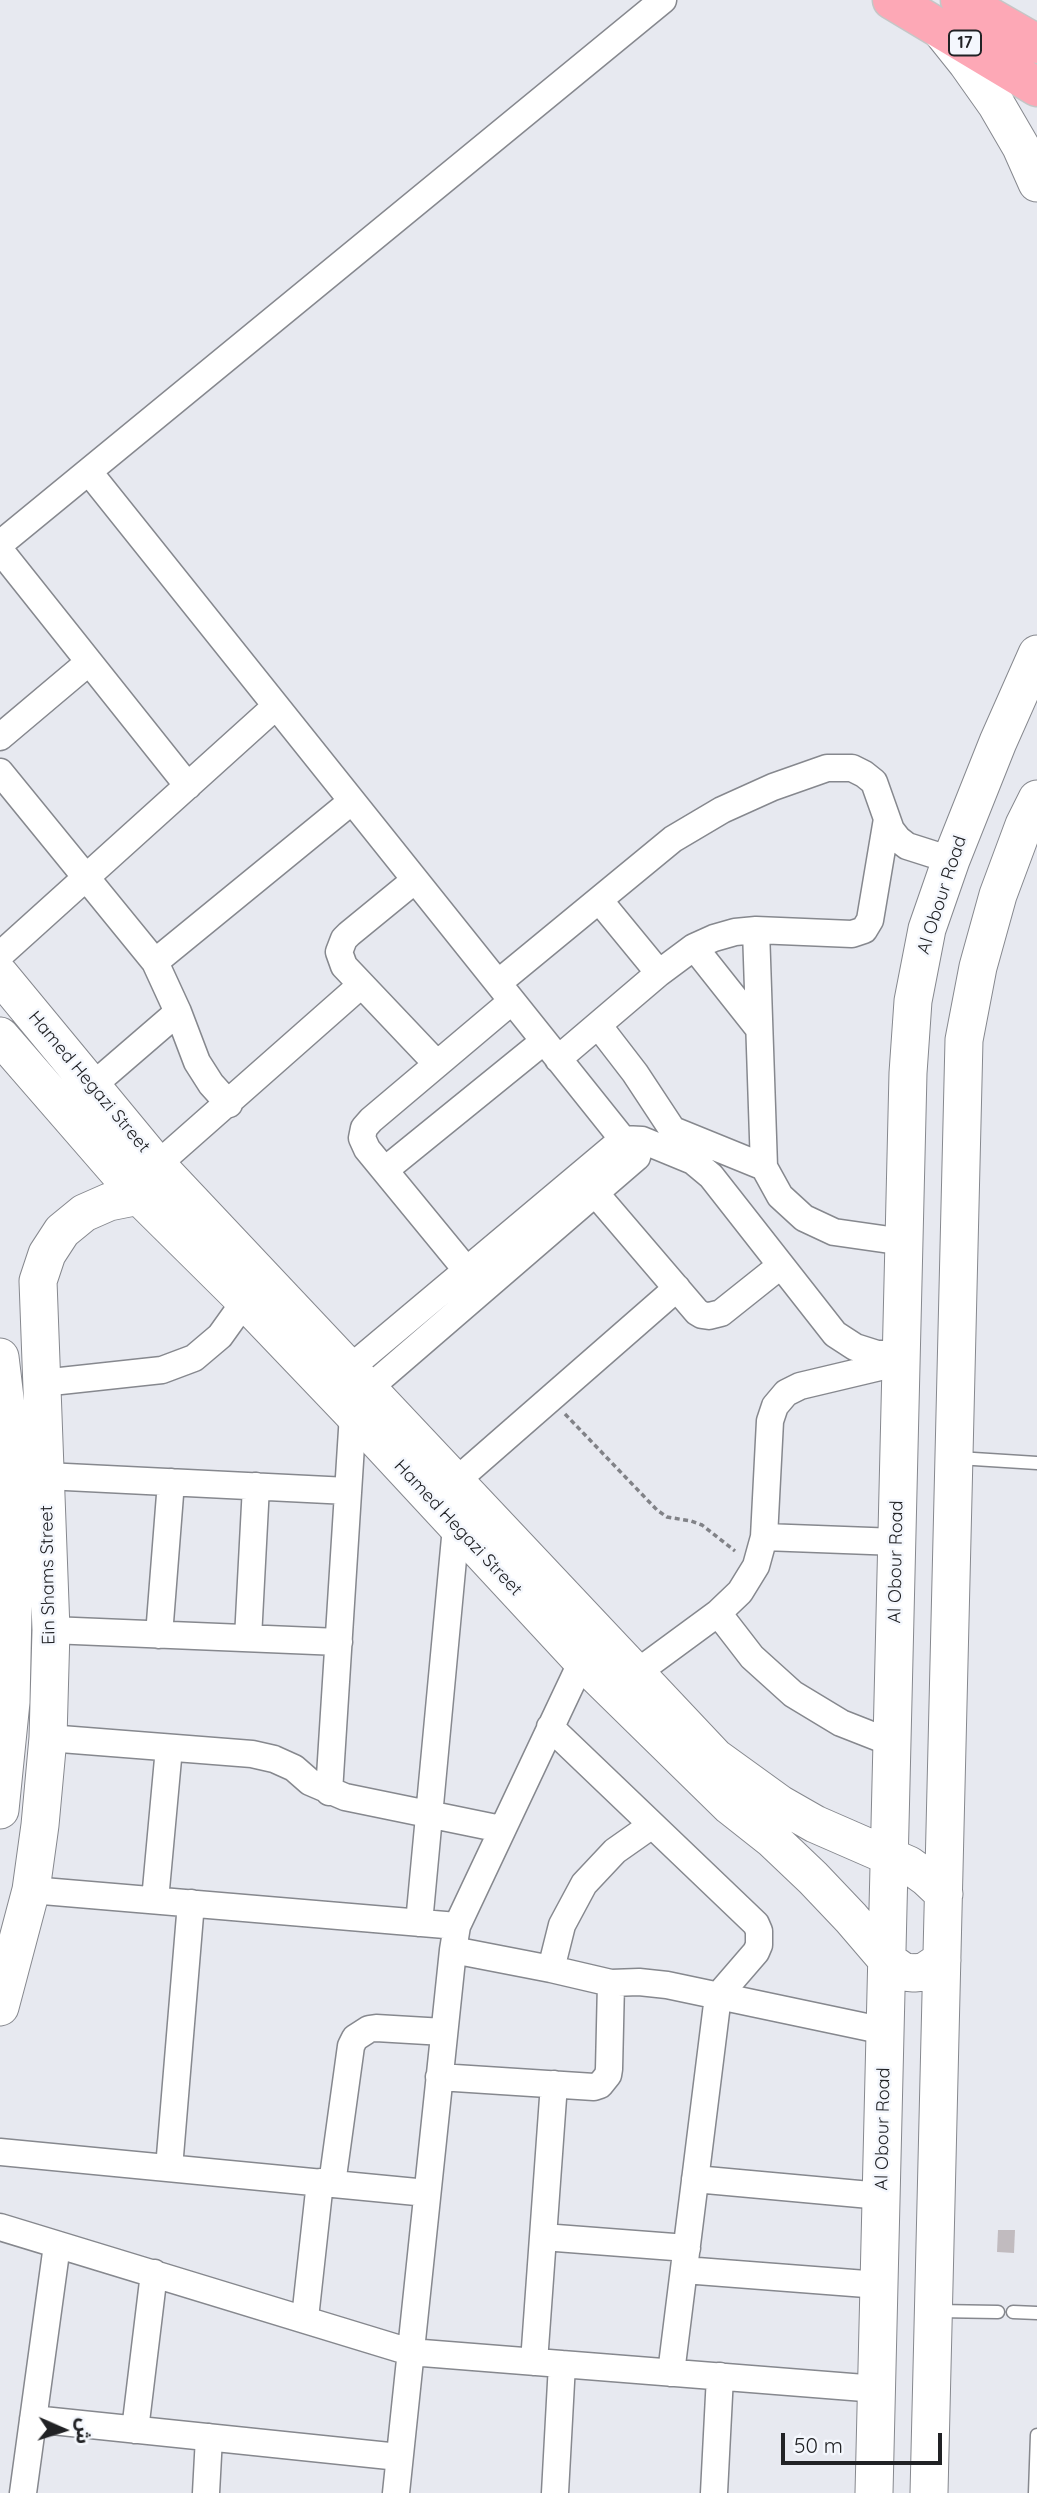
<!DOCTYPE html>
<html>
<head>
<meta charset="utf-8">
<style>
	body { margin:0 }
	#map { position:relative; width:1037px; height:2493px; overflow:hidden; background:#e7e9f0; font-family:Quicksand,"Noto Sans Arabic",sans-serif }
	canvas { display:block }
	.north { position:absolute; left:28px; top:2395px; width:70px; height:70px; -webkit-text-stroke:5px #f4f7fd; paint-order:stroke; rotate:93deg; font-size:19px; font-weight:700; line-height:28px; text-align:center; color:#212225 }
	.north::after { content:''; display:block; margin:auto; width:24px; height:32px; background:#212225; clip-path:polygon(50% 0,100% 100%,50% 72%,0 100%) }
	.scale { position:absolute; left:781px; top:2433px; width:161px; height:32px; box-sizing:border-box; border:4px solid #212225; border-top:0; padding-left:9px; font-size:21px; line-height:24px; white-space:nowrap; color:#212225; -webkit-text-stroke:5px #f4f7fd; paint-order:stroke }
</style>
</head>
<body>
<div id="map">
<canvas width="1037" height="2493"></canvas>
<div class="north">ش</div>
<div class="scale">50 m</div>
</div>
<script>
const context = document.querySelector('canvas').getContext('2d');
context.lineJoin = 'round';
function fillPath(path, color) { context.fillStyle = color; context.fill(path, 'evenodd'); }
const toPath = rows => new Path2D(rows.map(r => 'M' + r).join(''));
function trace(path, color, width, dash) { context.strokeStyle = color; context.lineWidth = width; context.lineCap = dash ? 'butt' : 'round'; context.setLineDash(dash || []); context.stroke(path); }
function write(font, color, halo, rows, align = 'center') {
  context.font = font + ' Quicksand,sans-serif'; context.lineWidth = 5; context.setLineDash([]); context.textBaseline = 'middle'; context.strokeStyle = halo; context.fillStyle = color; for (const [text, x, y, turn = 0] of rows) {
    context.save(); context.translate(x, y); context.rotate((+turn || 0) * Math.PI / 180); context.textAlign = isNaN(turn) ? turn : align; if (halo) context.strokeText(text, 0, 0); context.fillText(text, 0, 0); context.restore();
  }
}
fillPath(toPath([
	[998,2230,1015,2230,1014,2253,997,2252]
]), '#c1bbbf');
const lane = toPath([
	[958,1458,1037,1463],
	[937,2311,998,2312],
	[1013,2312,1037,2313],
	[1035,2493,1037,2435]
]);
const street = toPath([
	[89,472,637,1157],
	[0,544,663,0],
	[0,550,188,786],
	[0,737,89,662],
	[0,772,155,962,178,1012,197,1062,211,1084,229,1104],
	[415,880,349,934,344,939,339,952,344,966,437,1064],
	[599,900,659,973],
	[756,930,764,1167,780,1196,804,1218,834,1232,904,1242],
	[694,947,759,1029],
	[0,955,276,706],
	[155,962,352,801],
	[498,983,673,839,722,810,773,787,827,768,852,768,864,774,874,782,891,830,898,839,907,846,951,860],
	[598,1025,635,1073,693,1161],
	[558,1059,659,973,694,947,714,938,735,932,756,930,852,934,864,930,870,920,887,819],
	[91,1087,178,1012],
	[673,1130,764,1167],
	[157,1165,361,985],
	[385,1170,544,1041],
	[596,1194,697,1312,702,1315,709,1316,721,1313,780,1266],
	[482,1289,367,1149,362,1138,364,1128,371,1120,512,1001],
	[349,1369,623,1139,642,1140,693,1161,711,1176,835,1334,855,1347,877,1354,901,1354],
	[42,1383,162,1370,194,1358,220,1336,245,1301],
	[368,1389,637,1157,641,1142],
	[46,1476,348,1491],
	[456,1481,677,1288],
	[764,1537,897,1542],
	[718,1613,752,1657,793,1694,841,1723,892,1743],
	[51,1630,339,1642],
	[159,1635,171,1482],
	[248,1638,256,1486],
	[635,1674,718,1613,740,1592,756,1566,764,1537,770,1421,775,1406,786,1393,800,1386,901,1362],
	[550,1727,756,1924,759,1931,759,1945,756,1952,718,1996,671,2373],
	[48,1738,252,1754,274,1759,294,1768,310,1782,345,1797,501,1829],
	[329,1792,353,1414],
	[31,1890,457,1926],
	[155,1900,169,1748],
	[419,1923,456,1527],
	[453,1950,551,1969,611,1983,639,1982,667,1985,885,2031],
	[551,1969,562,1925,584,1884,615,1851,652,1825],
	[439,2077,594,2087,600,2085,608,2075,609,2069,611,1983],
	[0,2152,427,2193],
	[169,2168,191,1903],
	[695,2179,881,2196],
	[332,2184,351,2046,355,2038,369,2029,376,2028,444,2032],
	[0,2227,410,2352,877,2389],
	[543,2237,687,2248],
	[684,2270,879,2285],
	[305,2318,320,2182],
	[534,2362,554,2084],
	[33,2419,399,2457],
	[135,2430,154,2273],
	[23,2493,57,2245],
	[206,2493,209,2437],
	[396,2493,453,1950,457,1926,582,1661,594,1649],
	[555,2493,562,2364],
	[714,2493,720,2376]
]);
const secondary = toPath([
	[943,33,967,63,996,104,1021,147,1037,183],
	[0,975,157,1165,715,1757,780,1804,815,1824,909,1865,927,1878,944,1894],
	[0,1036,139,1196,245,1301,353,1414,582,1661,730,1806,773,1840,813,1878,851,1918,887,1960,904,1972,914,1973,924,1972,942,1960],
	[0,1357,9,1431,14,1566,11,1702,0,1810],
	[0,2007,31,1890,40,1825,48,1738,51,1630,38,1281,47,1254,62,1231,84,1213,109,1202,139,1196],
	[874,2493,908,1073,913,1001,927,929,951,860,998,742,1037,654],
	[929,2493,964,1040,978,967,998,895,1024,825,1037,799]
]);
const highway = toPath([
	[892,0,1037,87],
	[960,0,1037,44]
]);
trace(lane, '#86888e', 15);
trace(street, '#86888e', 29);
trace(secondary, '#86888e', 39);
trace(highway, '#c5c6c6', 41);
trace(toPath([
	[565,1414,657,1510,667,1517,691,1521,702,1525,735,1551]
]), '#818287', 3.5, [5, 3.5]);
trace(lane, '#fff', 12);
trace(street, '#fff', 26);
trace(secondary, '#fff', 37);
trace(highway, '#fda8b6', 38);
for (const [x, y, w] of [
	[965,43,32]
]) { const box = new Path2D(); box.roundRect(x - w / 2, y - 12.5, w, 25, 5); context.fillStyle = '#f4f7fd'; context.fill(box); trace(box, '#212225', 2); }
write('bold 16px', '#212225', null, [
	["17",965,43]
]);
write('18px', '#212225', '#f4f7fd', [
	["Al Obour Road",942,895,-72],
	["Hamed Hegazi Street",89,1082,50],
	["Hamed Hegazi Street",458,1528,47],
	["Al Obour Road",896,1562,-89],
	["Ein Shams Street",48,1575,-91],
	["Al Obour Road",883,2129,-89]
]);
</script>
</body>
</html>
